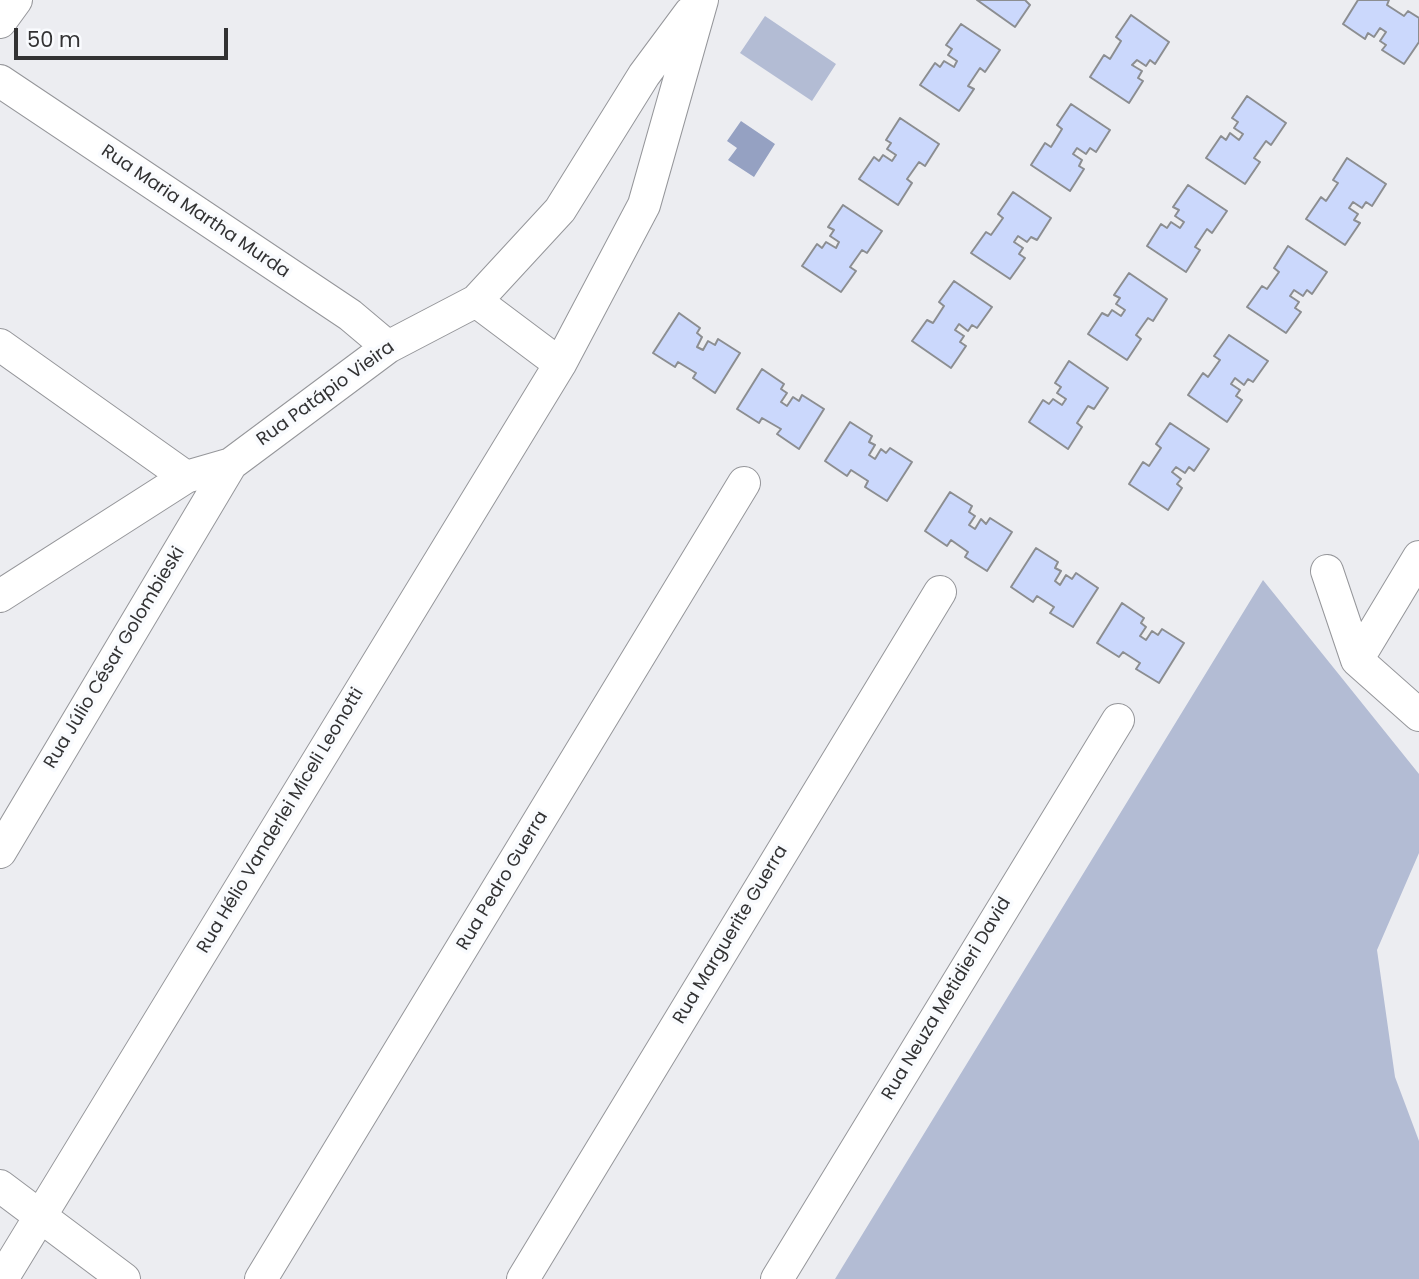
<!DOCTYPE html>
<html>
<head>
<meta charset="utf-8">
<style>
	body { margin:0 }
	#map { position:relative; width:1419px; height:1279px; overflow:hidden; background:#ecedf1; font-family:Poppins,sans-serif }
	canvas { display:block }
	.scale { position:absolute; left:14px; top:28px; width:214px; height:32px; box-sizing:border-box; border:4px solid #323233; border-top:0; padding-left:9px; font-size:21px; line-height:24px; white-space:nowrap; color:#323233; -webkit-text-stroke:5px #f9fbfe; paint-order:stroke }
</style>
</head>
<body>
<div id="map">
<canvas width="1419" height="1279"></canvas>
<div class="scale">50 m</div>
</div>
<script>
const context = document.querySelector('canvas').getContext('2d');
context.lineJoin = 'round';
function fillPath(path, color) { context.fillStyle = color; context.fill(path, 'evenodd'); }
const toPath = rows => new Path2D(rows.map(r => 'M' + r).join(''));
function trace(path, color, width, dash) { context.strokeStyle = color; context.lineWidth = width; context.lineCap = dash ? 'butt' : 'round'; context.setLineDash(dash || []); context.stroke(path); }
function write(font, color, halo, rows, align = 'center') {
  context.font = font + ' Poppins,sans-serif'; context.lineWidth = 7; context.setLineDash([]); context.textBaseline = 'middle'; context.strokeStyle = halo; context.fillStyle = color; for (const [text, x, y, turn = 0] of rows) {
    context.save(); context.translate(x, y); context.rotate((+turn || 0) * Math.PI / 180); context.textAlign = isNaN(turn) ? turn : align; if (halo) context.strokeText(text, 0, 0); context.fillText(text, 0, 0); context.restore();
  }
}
fillPath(toPath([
	[765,16,836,64,812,101,740,53],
	[1263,580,1419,774,1419,853,1377,950,1395,1077,1419,1141,1419,1279,835,1279]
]), '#b3bcd4');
fillPath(toPath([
	[741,121,775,144,754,177,728,160,737,148,727,141]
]), '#95a1c2');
const building = toPath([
	[977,0,1025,0,1030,5,1015,27,977,0],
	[1358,0,1389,0,1387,5,1404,16,1408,11,1419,18,1419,42,1404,64,1382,50,1386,45,1380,41,1386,32,1380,28,1374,37,1368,33,1365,39,1343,24,1358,0],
	[1131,15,1169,42,1155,64,1150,60,1146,66,1137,60,1132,65,1142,71,1138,78,1143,81,1129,103,1090,77,1104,55,1110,59,1121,41,1116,37,1131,15],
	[961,24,1000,50,985,72,980,68,968,86,974,89,959,111,920,85,935,63,940,67,944,61,954,67,957,61,948,55,952,49,946,45,961,24],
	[1247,96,1286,123,1271,145,1266,141,1254,158,1260,162,1245,184,1206,158,1221,136,1226,140,1230,133,1239,140,1243,134,1234,128,1238,122,1232,118,1247,96],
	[1071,104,1110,130,1096,152,1090,148,1086,154,1077,148,1073,154,1082,160,1079,166,1084,169,1070,191,1031,165,1045,143,1051,147,1062,129,1057,125,1071,104],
	[900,118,939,144,925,166,919,162,907,179,912,183,898,205,859,179,874,157,879,161,883,155,892,161,896,155,887,149,891,143,886,140,900,118],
	[1347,158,1386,184,1372,206,1366,202,1362,208,1353,202,1349,208,1358,214,1354,220,1360,223,1345,245,1306,219,1321,197,1326,201,1338,183,1333,180,1347,158],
	[1188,185,1227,211,1212,233,1207,229,1195,247,1200,250,1186,272,1147,246,1161,224,1167,228,1171,222,1180,228,1184,222,1175,216,1179,210,1173,207,1188,185],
	[1013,192,1051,218,1037,240,1031,237,1027,242,1018,236,1014,242,1023,248,1019,254,1025,258,1010,279,971,253,986,232,991,235,1003,218,998,214,1013,192],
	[843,205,882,231,867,253,862,250,850,267,856,271,841,292,802,266,817,244,822,248,826,242,836,248,839,242,830,236,834,230,828,227,843,205],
	[1288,246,1327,272,1312,294,1307,290,1303,296,1294,290,1290,296,1299,302,1295,308,1301,312,1286,333,1247,307,1262,286,1267,289,1279,272,1274,268,1288,246],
	[1129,273,1167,299,1153,321,1148,318,1136,335,1141,339,1127,360,1088,334,1102,313,1108,316,1112,310,1121,316,1125,310,1116,304,1120,298,1114,295,1129,273],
	[954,281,992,307,977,328,972,325,968,331,959,324,955,330,964,336,960,342,966,346,951,368,912,341,927,320,933,323,944,306,939,302,954,281],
	[679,313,700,328,697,333,702,337,697,347,703,350,708,341,715,345,718,339,740,353,715,393,693,378,696,373,678,362,675,367,653,353,679,313],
	[1229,335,1268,361,1253,382,1248,379,1244,385,1235,378,1231,384,1240,390,1236,396,1242,400,1227,422,1188,395,1203,373,1208,377,1220,360,1214,356,1229,335],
	[1069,361,1108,388,1094,409,1088,406,1077,423,1082,427,1068,449,1029,422,1043,400,1049,404,1053,399,1062,405,1066,399,1057,393,1061,387,1055,383,1069,361],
	[762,369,784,384,781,389,787,393,781,402,787,406,793,397,799,401,802,395,824,409,799,449,777,434,781,429,762,418,759,423,737,409,762,369],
	[850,422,872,436,869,442,875,445,869,455,875,459,881,449,886,453,890,448,912,462,887,501,865,487,868,481,851,470,847,476,825,461,850,422],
	[1170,423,1209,449,1194,471,1189,467,1185,473,1176,467,1172,472,1181,479,1177,484,1182,488,1168,510,1129,484,1143,462,1149,466,1161,448,1156,444,1170,423],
	[950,492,972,506,969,512,975,516,969,525,975,529,981,519,986,524,990,518,1012,532,987,571,965,557,968,552,951,540,947,546,925,531,950,492],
	[1036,548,1058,562,1055,568,1061,571,1055,581,1060,585,1066,575,1072,579,1076,573,1098,588,1073,627,1050,613,1054,607,1037,596,1033,602,1011,587,1036,548],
	[1122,603,1144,618,1141,623,1146,627,1140,636,1146,640,1152,631,1158,635,1162,629,1184,643,1159,683,1136,669,1140,663,1123,652,1119,657,1097,643,1122,603]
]);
fillPath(building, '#cbd8fc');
trace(building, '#8c8e91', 2);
const minor = toPath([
	[0,22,16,0],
	[0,81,350,315,388,347],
	[476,301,560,364],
	[0,345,186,477],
	[1327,571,1357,660,1419,715],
	[0,596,186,477,231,464,388,347,476,301,560,210,644,75,690,13],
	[1357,660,1419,557],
	[0,852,231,464],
	[0,1186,124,1279],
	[2,1279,560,364,644,205,702,0],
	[261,1279,744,483],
	[523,1279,940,592],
	[777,1279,1118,720]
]);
trace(minor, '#95969a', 34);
trace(minor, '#fff', 32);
write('18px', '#323233', '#f9fbfe', [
	["Rua Maria Martha Murda",195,212,34],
	["Rua Patápio Vieira",326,394,-36],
	["Rua Júlio César Golombieski",115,658,-59],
	["Rua Hélio Vanderlei Miceli Leonotti",281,821,-59],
	["Rua Pedro Guerra",503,881,-59],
	["Rua Marguerite Guerra",731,935,-59],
	["Rua Neuza Metidieri David",947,999,-59]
]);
</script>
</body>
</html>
